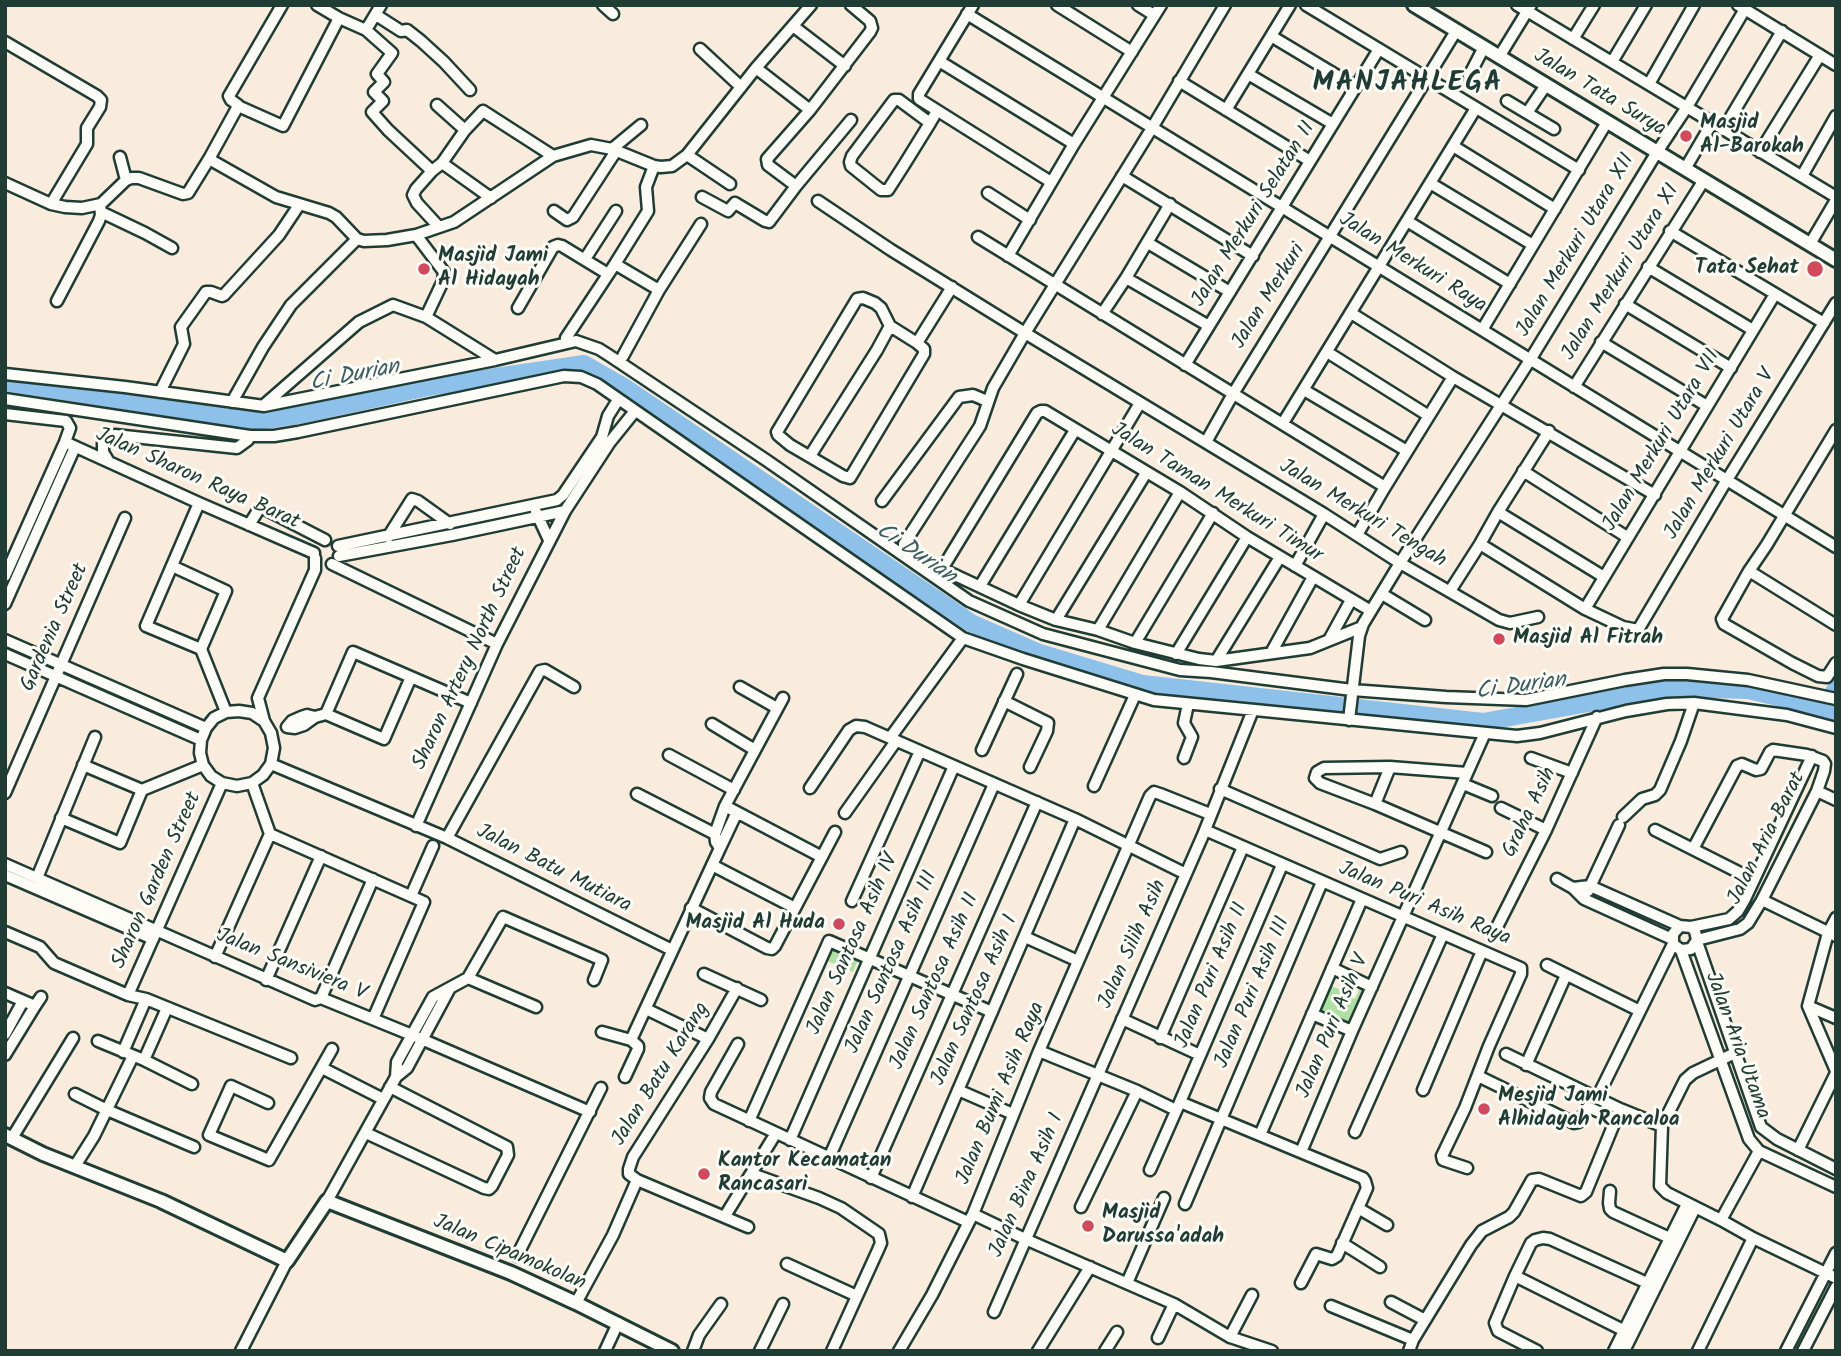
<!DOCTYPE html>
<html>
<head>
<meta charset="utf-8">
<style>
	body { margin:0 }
	#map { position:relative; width:1841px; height:1356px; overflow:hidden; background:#f9ecdd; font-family:Kalam,sans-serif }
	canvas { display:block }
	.frame { position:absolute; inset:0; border:7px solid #1f3d34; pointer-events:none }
</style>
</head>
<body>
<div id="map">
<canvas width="1841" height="1356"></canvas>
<div class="frame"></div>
</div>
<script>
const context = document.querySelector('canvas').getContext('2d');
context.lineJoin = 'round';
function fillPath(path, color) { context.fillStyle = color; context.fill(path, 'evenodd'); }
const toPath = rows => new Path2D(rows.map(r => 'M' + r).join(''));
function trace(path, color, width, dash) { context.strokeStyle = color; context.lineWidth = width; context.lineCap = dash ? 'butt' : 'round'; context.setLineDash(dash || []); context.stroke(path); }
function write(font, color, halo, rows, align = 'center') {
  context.font = font + ' Kalam,sans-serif'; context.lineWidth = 6; context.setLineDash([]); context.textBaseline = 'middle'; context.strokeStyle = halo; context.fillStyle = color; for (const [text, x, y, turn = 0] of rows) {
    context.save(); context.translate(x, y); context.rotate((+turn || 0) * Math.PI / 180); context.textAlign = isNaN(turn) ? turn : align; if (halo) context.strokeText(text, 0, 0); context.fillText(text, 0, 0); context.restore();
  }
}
fillPath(toPath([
	[830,944,859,957,853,972,823,959],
	[1327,984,1348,993,1355,999,1361,986,1369,989,1351,1029,1315,1012]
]), '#ade0a1');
trace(toPath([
	[1820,707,1836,681]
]), '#8dc1ea', 10);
trace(toPath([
	[5,382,258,421,304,414,428,387,584,364,624,387,971,623,1037,652,1143,684,1483,722,1672,688,1748,690,1820,707,1836,714]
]), '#8dc1ea', 18);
const minor = toPath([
	[317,5,339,18,366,30,381,5],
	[603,5,613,14],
	[973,5,919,94,919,99,1051,182],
	[1057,5,1132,52],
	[1138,5,1154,15],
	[1225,5,1152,128,1025,333,993,388,980,426,904,544,904,549,907,553,942,569,1019,605,1056,620,1098,630,1135,643,1199,659,1216,661,1310,648,1362,627],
	[1306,5,1579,170],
	[1517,5,1836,197],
	[1738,5,1836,65],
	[967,14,1836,547],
	[376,15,401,31,407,30,421,41,444,62,470,90],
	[793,26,845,66],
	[366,30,392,53,377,74,384,82,374,92,383,101,372,112,388,130,432,171,442,163],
	[1271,36,1356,87],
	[1573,39,1594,5],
	[5,42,97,96,101,100,100,107,87,128,87,144,51,204],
	[700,49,741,87],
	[1499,57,1531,5],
	[939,61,1074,144],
	[1612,62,1646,5],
	[756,68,810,110],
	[1248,74,1333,124],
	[1469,76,1484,47],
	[1179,81,1310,161],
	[1649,84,1694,5],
	[1507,101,1527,113,1546,85],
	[437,105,465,130],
	[238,106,283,126,339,18],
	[1226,110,1290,5],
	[1527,113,1554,129],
	[930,123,899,100,894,100,852,156,850,162,851,166,881,190,888,190,904,165,930,123,937,111],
	[1723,130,1782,31],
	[1453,146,1555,209],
	[612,149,641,125],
	[1760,152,1820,55],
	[687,155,730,184],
	[120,157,126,180],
	[209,159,276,197,329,213,336,217,357,239,364,241,387,240,416,235,454,222,553,156,591,145,612,149,654,166,661,167,672,166,687,155,756,68,811,5],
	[1685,169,1712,123],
	[432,171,416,189,413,195,417,203,439,227],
	[1122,176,1253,256],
	[1802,176,1836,116],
	[5,183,51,204,65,207,82,208,101,204,126,180,131,178,139,178,183,194,188,193,209,159,237,108,238,105,231,100,229,96,282,5],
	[1430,183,1533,245],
	[796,186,768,165,767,159,810,110,870,32,872,28,870,21,851,5],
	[988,193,1030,220],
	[702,197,728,211,735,203,765,221,769,222,796,186,851,120],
	[491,198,442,163,465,130,483,111,553,156],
	[818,201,891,250,1025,333,1324,514,1400,563,1499,620,1510,623,1538,617],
	[554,211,567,220,573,217,616,151],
	[101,212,145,233,172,248],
	[1407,221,1510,284],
	[1670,231,1824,323],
	[416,235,444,272,443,281,426,317],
	[978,237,1385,487],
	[1148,243,1230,292],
	[1810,244,1836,200],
	[1008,256,1074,144,1161,5],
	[585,259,616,211],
	[615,264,659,290,701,224],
	[1648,267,1753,330],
	[1126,278,1209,326],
	[57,301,99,221,101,215,100,205],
	[1625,304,1731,368],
	[518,308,553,247,558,245,562,246,608,274],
	[1351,313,1453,377,1655,495],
	[1102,314,1126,278,1170,204],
	[1482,330,1607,122],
	[566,338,615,264,648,211,646,187,654,166],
	[1601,342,1707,406],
	[917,343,952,287],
	[1327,352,1429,416],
	[623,356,659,290],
	[1185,365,1379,49],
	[5,374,125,387,264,406,495,360,576,341,599,349,610,356,766,460,969,601,1043,634,1180,670,1211,672,1352,690,1446,697,1526,700,1625,680,1664,674,1687,674,1748,680,1836,699],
	[1574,387,1704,180],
	[1304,390,1407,451],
	[160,392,184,344,181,327,206,292,211,292,222,296,224,295,279,235,299,205],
	[5,399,250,436,274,436,298,432,564,376,581,377,597,384,963,638,1023,659,1154,700,1517,736,1540,733,1626,711,1667,704,1694,703,1787,715,1836,728],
	[232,402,263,347,291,305,357,239],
	[264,405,359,322,393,305,426,317,495,360],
	[5,414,66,421,70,428,65,442,5,576],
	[1283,423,1476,108],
	[1836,430,1766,546,1749,571,1722,619,1724,624,1792,663,1818,676,1827,677,1836,663],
	[65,442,199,503,314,553],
	[1206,442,1233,394,1456,31],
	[810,456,877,350,890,326,917,343,924,349,924,354,853,473,850,478,843,476,790,445,778,435,777,432,857,299,863,298,875,303,881,308,890,326],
	[109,462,103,452,103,443,105,439,115,435,237,448,248,440],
	[1523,471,1627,537],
	[882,501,959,397,973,395,987,401],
	[536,512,549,540],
	[1498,512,1604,577],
	[249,525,259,509,263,508,325,540],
	[1357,535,1385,487,1453,377],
	[388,537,412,499,418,501,450,524],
	[1480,544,1585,609,1623,627,1638,630,1722,488,1836,303],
	[338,546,557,500,563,495,602,437,608,416,618,400],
	[339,556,452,535,565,511,610,442,635,411],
	[332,564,497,644],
	[172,566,226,591,201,649,146,626,199,503],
	[1295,566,1324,514],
	[942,569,1037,413,1041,411,1045,411,1180,492,1247,537,1371,611],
	[1749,571,1836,625],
	[980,586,1075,430],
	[1450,591,1480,544,1498,512,1549,431],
	[1382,594,1425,620],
	[5,604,75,447],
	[1019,605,1140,403],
	[1585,609,1775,294],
	[1056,620,1146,473],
	[1098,630,1180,492],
	[5,640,206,728],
	[1329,640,1351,600],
	[1135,643,1213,513],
	[201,649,226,712],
	[1271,653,1313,577],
	[5,654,201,740],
	[1176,654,1247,537],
	[1216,661,1280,557],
	[740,687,777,708],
	[258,698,264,721,271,733,274,748,271,764,263,775,252,783,237,786,222,783,211,776,203,765,200,753,201,740,206,728,214,718,226,712,239,711,252,713,264,721],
	[258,698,315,570,315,558],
	[1004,701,1048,723,1047,731,1030,767],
	[326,714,353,652,471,703],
	[315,717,304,725,295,728,287,727,292,721,301,717,307,715,315,717,326,714,384,739,411,677],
	[1349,720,1359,636,1363,624,1400,563,1530,360,1657,152,1687,107,1745,9],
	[712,724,755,750],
	[890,738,963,638],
	[982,750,1017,674],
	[669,755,734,790],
	[1184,758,1192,737,1184,723,1188,704],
	[1531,758,1572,773],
	[271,764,447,838,672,950],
	[1467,773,1390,767,1324,768,1317,772,1315,778,1320,783,1375,804,1486,852],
	[1463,784,1492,796],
	[1094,786,1135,695],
	[810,788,849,730,856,726,865,727,1075,819,1186,874],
	[1220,789,1380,859,1401,852],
	[142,790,203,765],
	[1817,791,1836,800],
	[5,793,125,518],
	[637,794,715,834],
	[1375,804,1390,767],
	[725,806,822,857],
	[1501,808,1546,830],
	[845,813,896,741],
	[1623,817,1642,799,1655,795,1660,790,1681,741,1694,703],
	[61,818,120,843,142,790,83,765],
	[416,826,497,644,565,511],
	[1205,830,1521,968,1521,974,1489,1046,1465,1108,1442,1156,1443,1160,1467,1168],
	[1655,830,1754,880],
	[270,834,424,902,373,1019],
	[447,838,540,671,545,670,574,687],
	[720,848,737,812],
	[1693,849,1737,766,1742,764,1756,770,1761,769,1770,752,1773,750,1807,755,1823,761,1825,764,1824,771,1817,791,1762,900,1748,923,1740,929,1697,940],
	[5,864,315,1000,321,998,412,1035,590,1112],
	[712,865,795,908],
	[5,875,153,939],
	[37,878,95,737],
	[1557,879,1573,888,1584,899,1672,939],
	[1573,888,1590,886,1680,926,1691,927,1695,931,1697,940,1691,949,1681,950,1673,944,1673,934,1680,926],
	[1588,891,1619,825],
	[411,896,433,846],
	[1762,900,1836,936],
	[852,901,920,751],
	[691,908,767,948,772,949,775,946,835,832],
	[1836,918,1828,933,1808,1006,1836,1071],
	[1498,925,1546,830,1597,717],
	[1691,927,1729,919,1738,911,1745,899,1812,756],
	[5,932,40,947,54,963,128,995,146,999,291,1058],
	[1025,937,1078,961],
	[1697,942,1761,1127,1777,1139,1836,1169],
	[1681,950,1749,1139,1759,1151,1836,1187],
	[215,957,270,834,252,783],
	[1547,965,1640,1011],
	[1332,968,1372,987],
	[704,974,761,1000],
	[468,978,536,1007],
	[266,980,321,856],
	[737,988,708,1039,633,1157,629,1169,629,1174,637,1180,748,1227],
	[5,993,35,1006,5,1055],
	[128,995,222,783],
	[321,998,373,879],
	[35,1006,41,997],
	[1808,1006,1836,1018],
	[646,1009,708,1039],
	[1312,1014,1352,1031],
	[1122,1019,1200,1055],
	[602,1032,631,1040,720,848,716,842,715,834,725,806,783,698],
	[5,1034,23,1001],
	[1160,1038,1243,847],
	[98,1041,144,1060,192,1084],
	[738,1044,711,1092,710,1098,714,1104,968,1222],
	[1039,1051,1137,1091,1176,1110],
	[123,1052,146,999],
	[1735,1053,1693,1073,1685,1080,1662,1126,1660,1186,1667,1193,1721,1220,1753,1238,1836,1278],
	[1506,1054,1620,1109,1662,1126],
	[144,1060,167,1008],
	[1526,1065,1566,975],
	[322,1068,383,1099],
	[1478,1076,1574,1123,1579,1122,1588,1107,1615,1119],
	[396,1077,407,1068,450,988],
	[625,1077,638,1049,638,1046,631,1040],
	[958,1090,1013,1114],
	[1423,1090,1482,951],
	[75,1094,107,1110,194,1147],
	[1597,1098,1673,944],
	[1180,1102,1282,865],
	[268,1103,231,1086,209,1135,269,1160,332,1049],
	[749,1121,829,941,992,1012],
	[1355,1132,1443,934],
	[366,1133,484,1188,489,1189,492,1186,508,1155,507,1147,390,1087],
	[1260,1135,1362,899],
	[12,1138,73,1038],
	[790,1140,954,766],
	[1798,1150,1836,1073],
	[1301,1152,1352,1031,1485,733],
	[829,1158,994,784],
	[75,1166,94,1136,133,1056],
	[1150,1170,1180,1102,1363,1178,1365,1181,1367,1188,1337,1256,1332,1259,1316,1254,1301,1283],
	[752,1174,819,1198,841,1208,879,1234,881,1243,878,1250,832,1351],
	[871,1178,1037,802],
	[1610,1191,1609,1203,1610,1209,1613,1212,1674,1240],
	[912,1197,1075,819],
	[327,1201,396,1077,397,1062,433,997,468,978,503,917,602,960,594,980],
	[1185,1204,1322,882],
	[1081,1207,1137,1091],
	[1358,1208,1387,1225],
	[973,1214,1025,1239,1174,1304,1230,1337,1272,1351],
	[725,1216,776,1133],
	[1721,1220,1759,1151],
	[1342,1243,1380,1267],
	[517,1256,601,1088],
	[787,1264,857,1296],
	[1515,1276,1627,1332],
	[1127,1283,1164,1198],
	[1391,1302,1425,1320],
	[576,1303,613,1235,637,1180],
	[1331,1306,1413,1340],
	[994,1312,1203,835,1253,710],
	[1230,1337,1252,1295],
	[1158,1338,1174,1304],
	[241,1351,287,1261],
	[605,1351,618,1323],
	[693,1351,699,1335,721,1304],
	[760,1351,783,1304],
	[899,1351,932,1295,973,1214,1039,1051,1150,796,1154,792,1160,794,1210,814],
	[1038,1351,1090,1267],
	[1105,1351,1117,1332],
	[1409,1351,1413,1340,1471,1245,1482,1231,1509,1217,1514,1212,1532,1180,1539,1179,1581,1196,1586,1192,1620,1109],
	[1537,1351,1498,1331,1495,1323,1515,1276,1531,1243,1535,1240,1543,1238,1550,1239,1656,1287],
	[1614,1351,1687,1204],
	[1624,1351,1695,1208],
	[1698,1351,1753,1238],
	[1786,1351,1836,1253],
	[1803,1351,1836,1287]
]);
const tertiary = toPath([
	[1414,5,1836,260],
	[5,1135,43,1154,161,1201,287,1261,327,1201,511,1273,576,1303,672,1351]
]);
trace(minor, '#1f3d34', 15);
trace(tertiary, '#1f3d34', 18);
trace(minor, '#fdfcf7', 10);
trace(tertiary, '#fdfcf7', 12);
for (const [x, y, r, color] of [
	[1686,136,7,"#d1495b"],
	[424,269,7,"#d1495b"],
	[1815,269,9,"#d1495b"],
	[1499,639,7,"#d1495b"],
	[839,924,7,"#d1495b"],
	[1484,1109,7,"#d1495b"],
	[704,1174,7,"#d1495b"],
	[1088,1226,7,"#d1495b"]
]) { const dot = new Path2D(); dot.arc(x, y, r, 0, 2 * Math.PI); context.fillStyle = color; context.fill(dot); trace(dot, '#fdfcf7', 2.5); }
write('21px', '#1f3d34', '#fdfcf7', [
	["Jalan Tata Surya",1599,94,31],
	["Jalan Merkuri Selatan II",1255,215,-58],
	["Jalan Merkuri Utara XII",1577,246,-59],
	["Jalan Merkuri Raya",1412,264,32],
	["Jalan Merkuri Utara XI",1622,273,-58],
	["Jalan Merkuri",1270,297,-58],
	["Jalan Merkuri Utara VII",1663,441,-59],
	["Jalan Merkuri Utara V",1721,455,-59],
	["Jalan Sharon Raya Barat",197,480,24],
	["Jalan Taman Merkuri Timur",1216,494,32],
	["Jalan Merkuri Tengah",1362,515,31],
	["Gardenia Street",56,628,-66],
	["Sharon Artery North Street",471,659,-65],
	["Graha Asih",1531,813,-64],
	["Jalan Aria Barat",1768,839,-63],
	["Jalan Batu Mutiara",553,870,27],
	["Sharon Garden Street",158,881,-66],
	["Jalan Puri Asih Raya",1424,905,23],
	["Jalan Santosa Asih IV",854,945,-66],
	["Jalan Silih Asih",1134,945,-66],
	["Jalan Santosa Asih III",893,963,-66],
	["Jalan Sansiviera V",291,966,22],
	["Jalan Puri Asih II",1213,976,-67],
	["Jalan Santosa Asih II",936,982,-66],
	["Jalan Puri Asih III",1254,993,-67],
	["Jalan Santosa Asih I",976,1001,-66],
	["Jalan Puri Asih V",1334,1027,-67],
	["Jalan Aria Utama",1736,1046,70],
	["Jalan Batu Karang",662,1075,-58],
	["Jalan Bumi Asih Raya",1002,1094,-67],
	["Jalan Bina Asih I",1028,1186,-66],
	["Jalan Cipamokolan",509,1254,23]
]);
write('bold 21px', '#1f3d34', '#fdfcf7', [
	["Masjid",1700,124],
	["Al-Barokah",1700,148],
	["Masjid Jami",438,257],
	["Al Hidayah",438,281],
	["Tata Sehat",1799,269,"right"],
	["Masjid Al Fitrah",1513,639],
	["Masjid Al Huda",825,924,"right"],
	["Mesjid Jami",1498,1097],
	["Alhidayah Rancaloa",1498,1121],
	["Kantor Kecamatan",718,1162],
	["Rancasari",718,1186],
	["Masjid",1102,1214],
	["Darussa'adah",1102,1238]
], 'left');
write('italic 23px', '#3a5e62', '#fdfcf7', [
	["Ci Durian",355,377,-11],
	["Ci Durian",915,555,34],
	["Ci Durian",1521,688,-8]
]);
context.letterSpacing = '2px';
write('bold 28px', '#1f3d34', '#fdfcf7', [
	["MANJAHLEGA",1408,85]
]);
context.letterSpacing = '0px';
</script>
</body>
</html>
